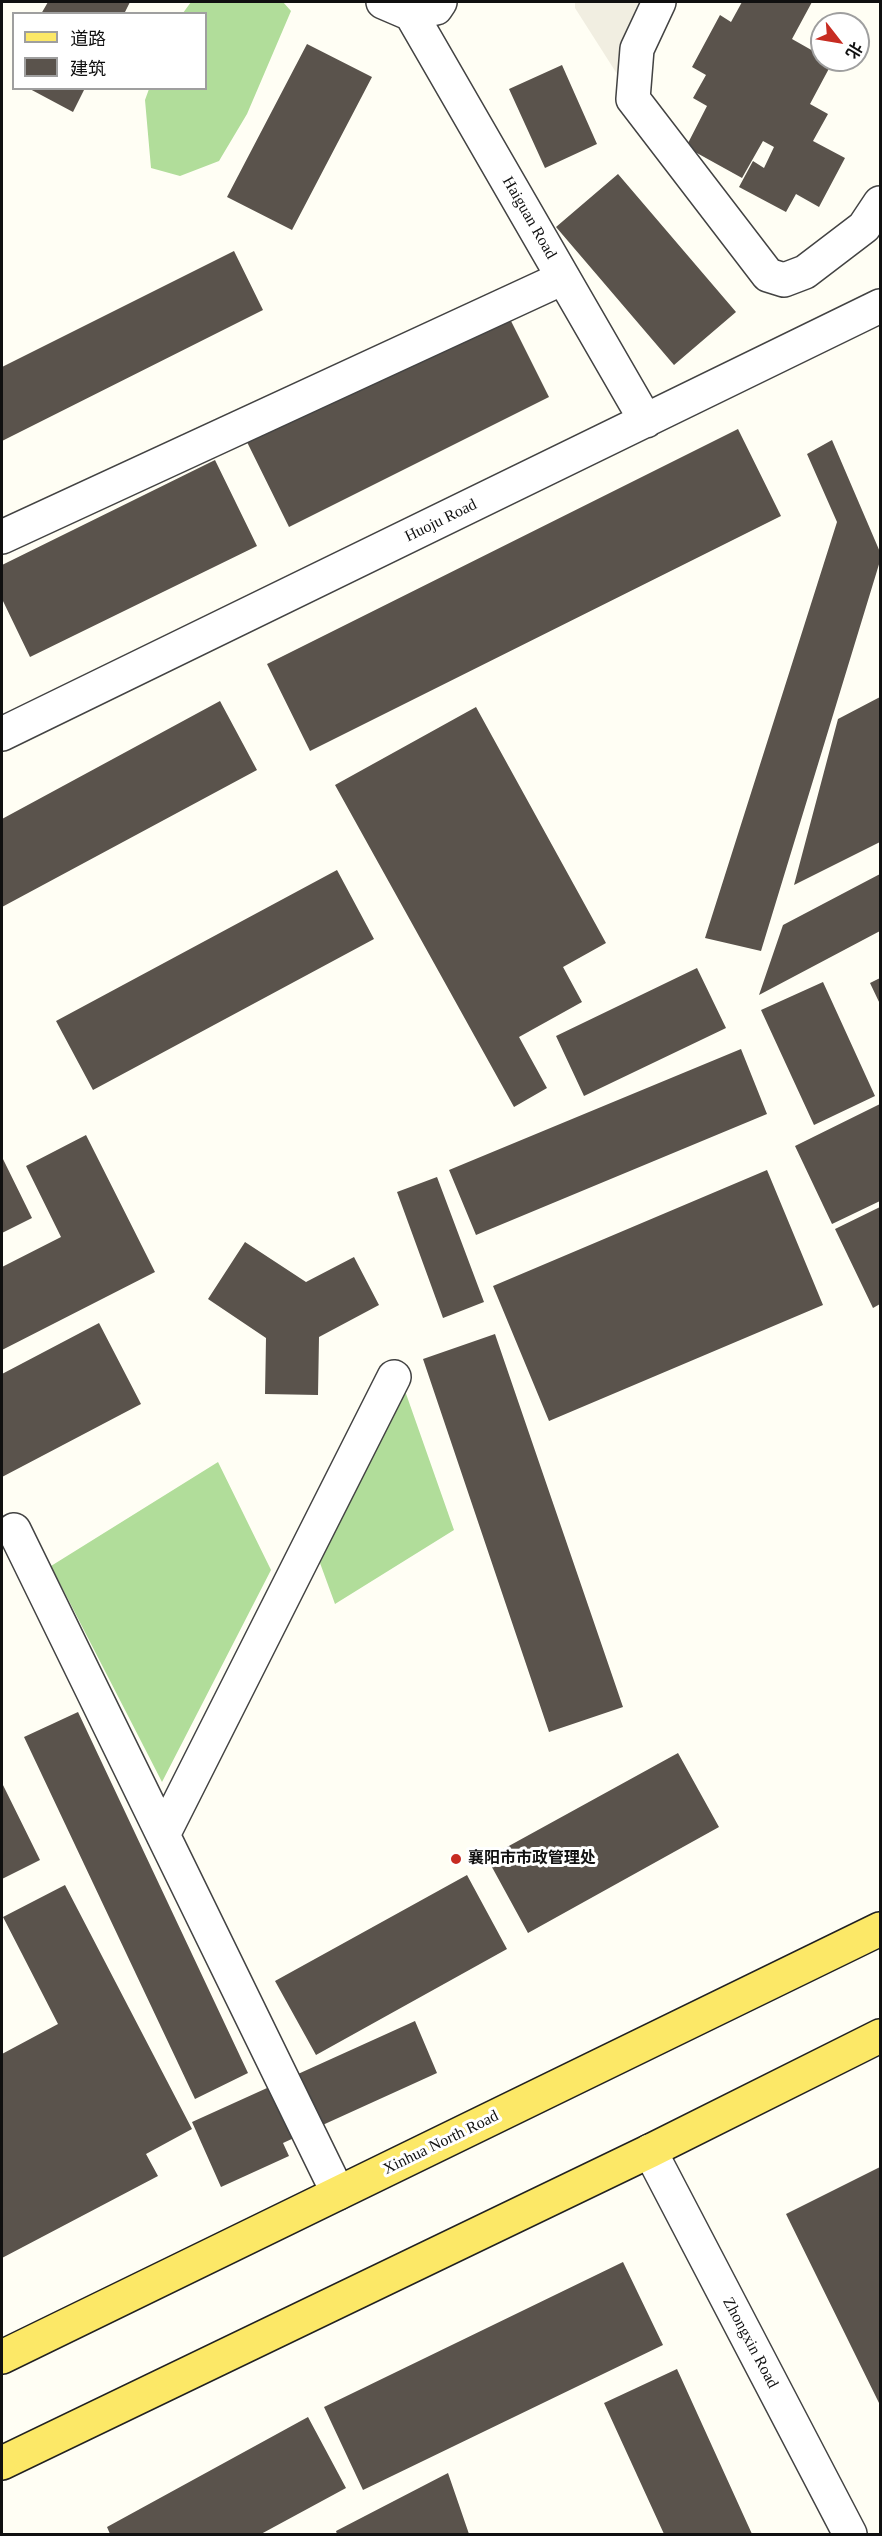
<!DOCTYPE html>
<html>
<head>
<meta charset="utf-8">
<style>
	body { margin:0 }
	#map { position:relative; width:882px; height:2536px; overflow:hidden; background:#fffef4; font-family:"Times New Roman","Noto Sans SC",serif }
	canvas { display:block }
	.frame { position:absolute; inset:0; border:3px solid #101010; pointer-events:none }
	.legend { position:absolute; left:12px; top:12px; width:195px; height:78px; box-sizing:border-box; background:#fff; border:2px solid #9f9f9f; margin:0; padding:8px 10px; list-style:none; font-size:18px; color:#101010 }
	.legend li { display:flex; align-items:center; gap:12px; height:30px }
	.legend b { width:30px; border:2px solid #9f9f9f }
	.north { position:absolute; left:810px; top:12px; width:60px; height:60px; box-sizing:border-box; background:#fff; border:2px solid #9f9f9f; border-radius:50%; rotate:121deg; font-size:16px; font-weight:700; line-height:24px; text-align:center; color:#101010 }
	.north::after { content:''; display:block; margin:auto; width:21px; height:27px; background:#c72c22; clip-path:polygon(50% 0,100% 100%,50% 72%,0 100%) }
</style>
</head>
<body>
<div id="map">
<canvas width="882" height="2536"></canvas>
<div class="frame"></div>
<ul class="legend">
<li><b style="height:8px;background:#fce867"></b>道路</li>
<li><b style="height:16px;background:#5a534c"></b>建筑</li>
</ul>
<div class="north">北</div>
</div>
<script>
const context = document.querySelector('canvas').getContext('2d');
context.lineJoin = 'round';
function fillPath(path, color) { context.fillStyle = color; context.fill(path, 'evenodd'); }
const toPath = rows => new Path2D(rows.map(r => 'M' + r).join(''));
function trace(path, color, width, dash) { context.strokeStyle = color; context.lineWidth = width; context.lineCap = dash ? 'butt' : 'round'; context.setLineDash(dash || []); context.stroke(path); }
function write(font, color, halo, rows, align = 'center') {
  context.font = font + ' "Times New Roman","Noto Sans SC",serif'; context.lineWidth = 6; context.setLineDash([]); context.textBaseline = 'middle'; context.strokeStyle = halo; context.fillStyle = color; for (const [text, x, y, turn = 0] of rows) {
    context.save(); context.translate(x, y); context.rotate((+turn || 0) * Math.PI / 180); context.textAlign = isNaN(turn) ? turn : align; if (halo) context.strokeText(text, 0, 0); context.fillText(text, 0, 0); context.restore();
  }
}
fillPath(toPath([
	[191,2,283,2,291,11,247,114,219,161,180,176,151,168,145,100,149,89,206,88,206,14,183,13],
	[404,1388,454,1530,335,1604,320,1563],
	[218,1462,271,1570,162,1782,51,1566]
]), '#b1dd9a');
fillPath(toPath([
	[575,2,659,2,633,99,575,8]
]), '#f1eee1');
fillPath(toPath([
	[48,2,130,2,124,14,41,14],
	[742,2,812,2,792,39,822,56,822,60,833,61,810,104,828,114,813,141,845,158,819,207,796,194,786,212,739,187,753,161,764,168,774,147,763,141,742,178,686,147,707,106,693,98,706,75,692,67,720,15,731,22],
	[307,44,372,77,292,230,227,197],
	[562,65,597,144,545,168,509,89],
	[28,88,85,88,73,112],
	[618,174,736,312,674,365,556,227],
	[234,251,263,310,2,441,2,367],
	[506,311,549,397,289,527,246,440],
	[738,429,781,516,310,751,267,664],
	[832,440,880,552,880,561,761,951,705,938,837,522,807,454],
	[215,460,257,546,30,657,2,599,2,565],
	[880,697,880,842,794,885,838,719],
	[220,701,257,770,2,907,2,819],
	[476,707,606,943,563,967,582,1002,519,1037,547,1088,514,1107,335,785],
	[337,870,374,939,93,1090,56,1021],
	[880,874,880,931,759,995,783,925],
	[697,968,726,1028,584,1096,556,1036],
	[880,978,880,1004,870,983],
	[823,982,875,1096,814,1125,761,1010],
	[741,1049,767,1114,476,1235,449,1170],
	[880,1104,880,1201,832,1224,795,1146],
	[86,1135,155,1272,2,1350,2,1267,61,1237,26,1166],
	[2,1157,32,1218,2,1233],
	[767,1170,823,1305,549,1421,493,1286],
	[437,1177,484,1302,443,1318,397,1192],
	[880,1207,880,1304,873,1308,835,1229],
	[245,1242,306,1282,354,1257,379,1305,319,1337,318,1395,265,1394,266,1338,208,1299],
	[99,1323,141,1404,2,1477,2,1374],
	[495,1334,623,1707,549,1732,423,1359],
	[78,1712,248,2073,195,2099,24,1737],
	[678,1753,719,1827,528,1933,487,1858],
	[2,1783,40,1860,2,1879],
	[467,1875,507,1949,316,2055,275,1981],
	[65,1885,192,2129,146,2154,158,2176,2,2258,2,2054,58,2024,3,1917],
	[415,2021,437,2073,283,2143,289,2156,221,2187,192,2122],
	[880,2167,880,2405,786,2214],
	[623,2262,663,2345,363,2490,324,2407],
	[677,2369,752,2534,664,2534,604,2403],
	[308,2417,346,2488,261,2534,110,2534,107,2527],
	[448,2473,469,2534,337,2534,336,2531]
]), '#5a534c');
const minor = toPath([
	[383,2,411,14,646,421],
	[659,2,637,49,633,99,768,275,784,280,805,272,864,227,880,203],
	[411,14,436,8,440,2],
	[2,537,563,278],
	[2,734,880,306],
	[14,1530,338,2193],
	[163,1835,394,1377],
	[650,2151,850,2534]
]);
const major = toPath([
	[2,2357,880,1929],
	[2,2463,650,2151,880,2036]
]);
trace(minor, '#434343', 36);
trace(major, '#212121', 36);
trace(minor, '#fff', 33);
trace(major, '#fce867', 33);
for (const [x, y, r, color] of [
	[456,1859,6,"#c72c22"]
]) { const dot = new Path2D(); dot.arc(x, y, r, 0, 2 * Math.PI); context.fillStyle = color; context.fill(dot); trace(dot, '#fff', 2); }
write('16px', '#101010', '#fff', [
	["Haiguan Road",529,218,60],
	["Huoju Road",441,521,-26],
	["Xinhua North Road",441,2143,-26],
	["Zhongxin Road",750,2343,62]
]);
write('bold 16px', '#101010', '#fff', [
	["襄阳市市政管理处",468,1859]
], 'left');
</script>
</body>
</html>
